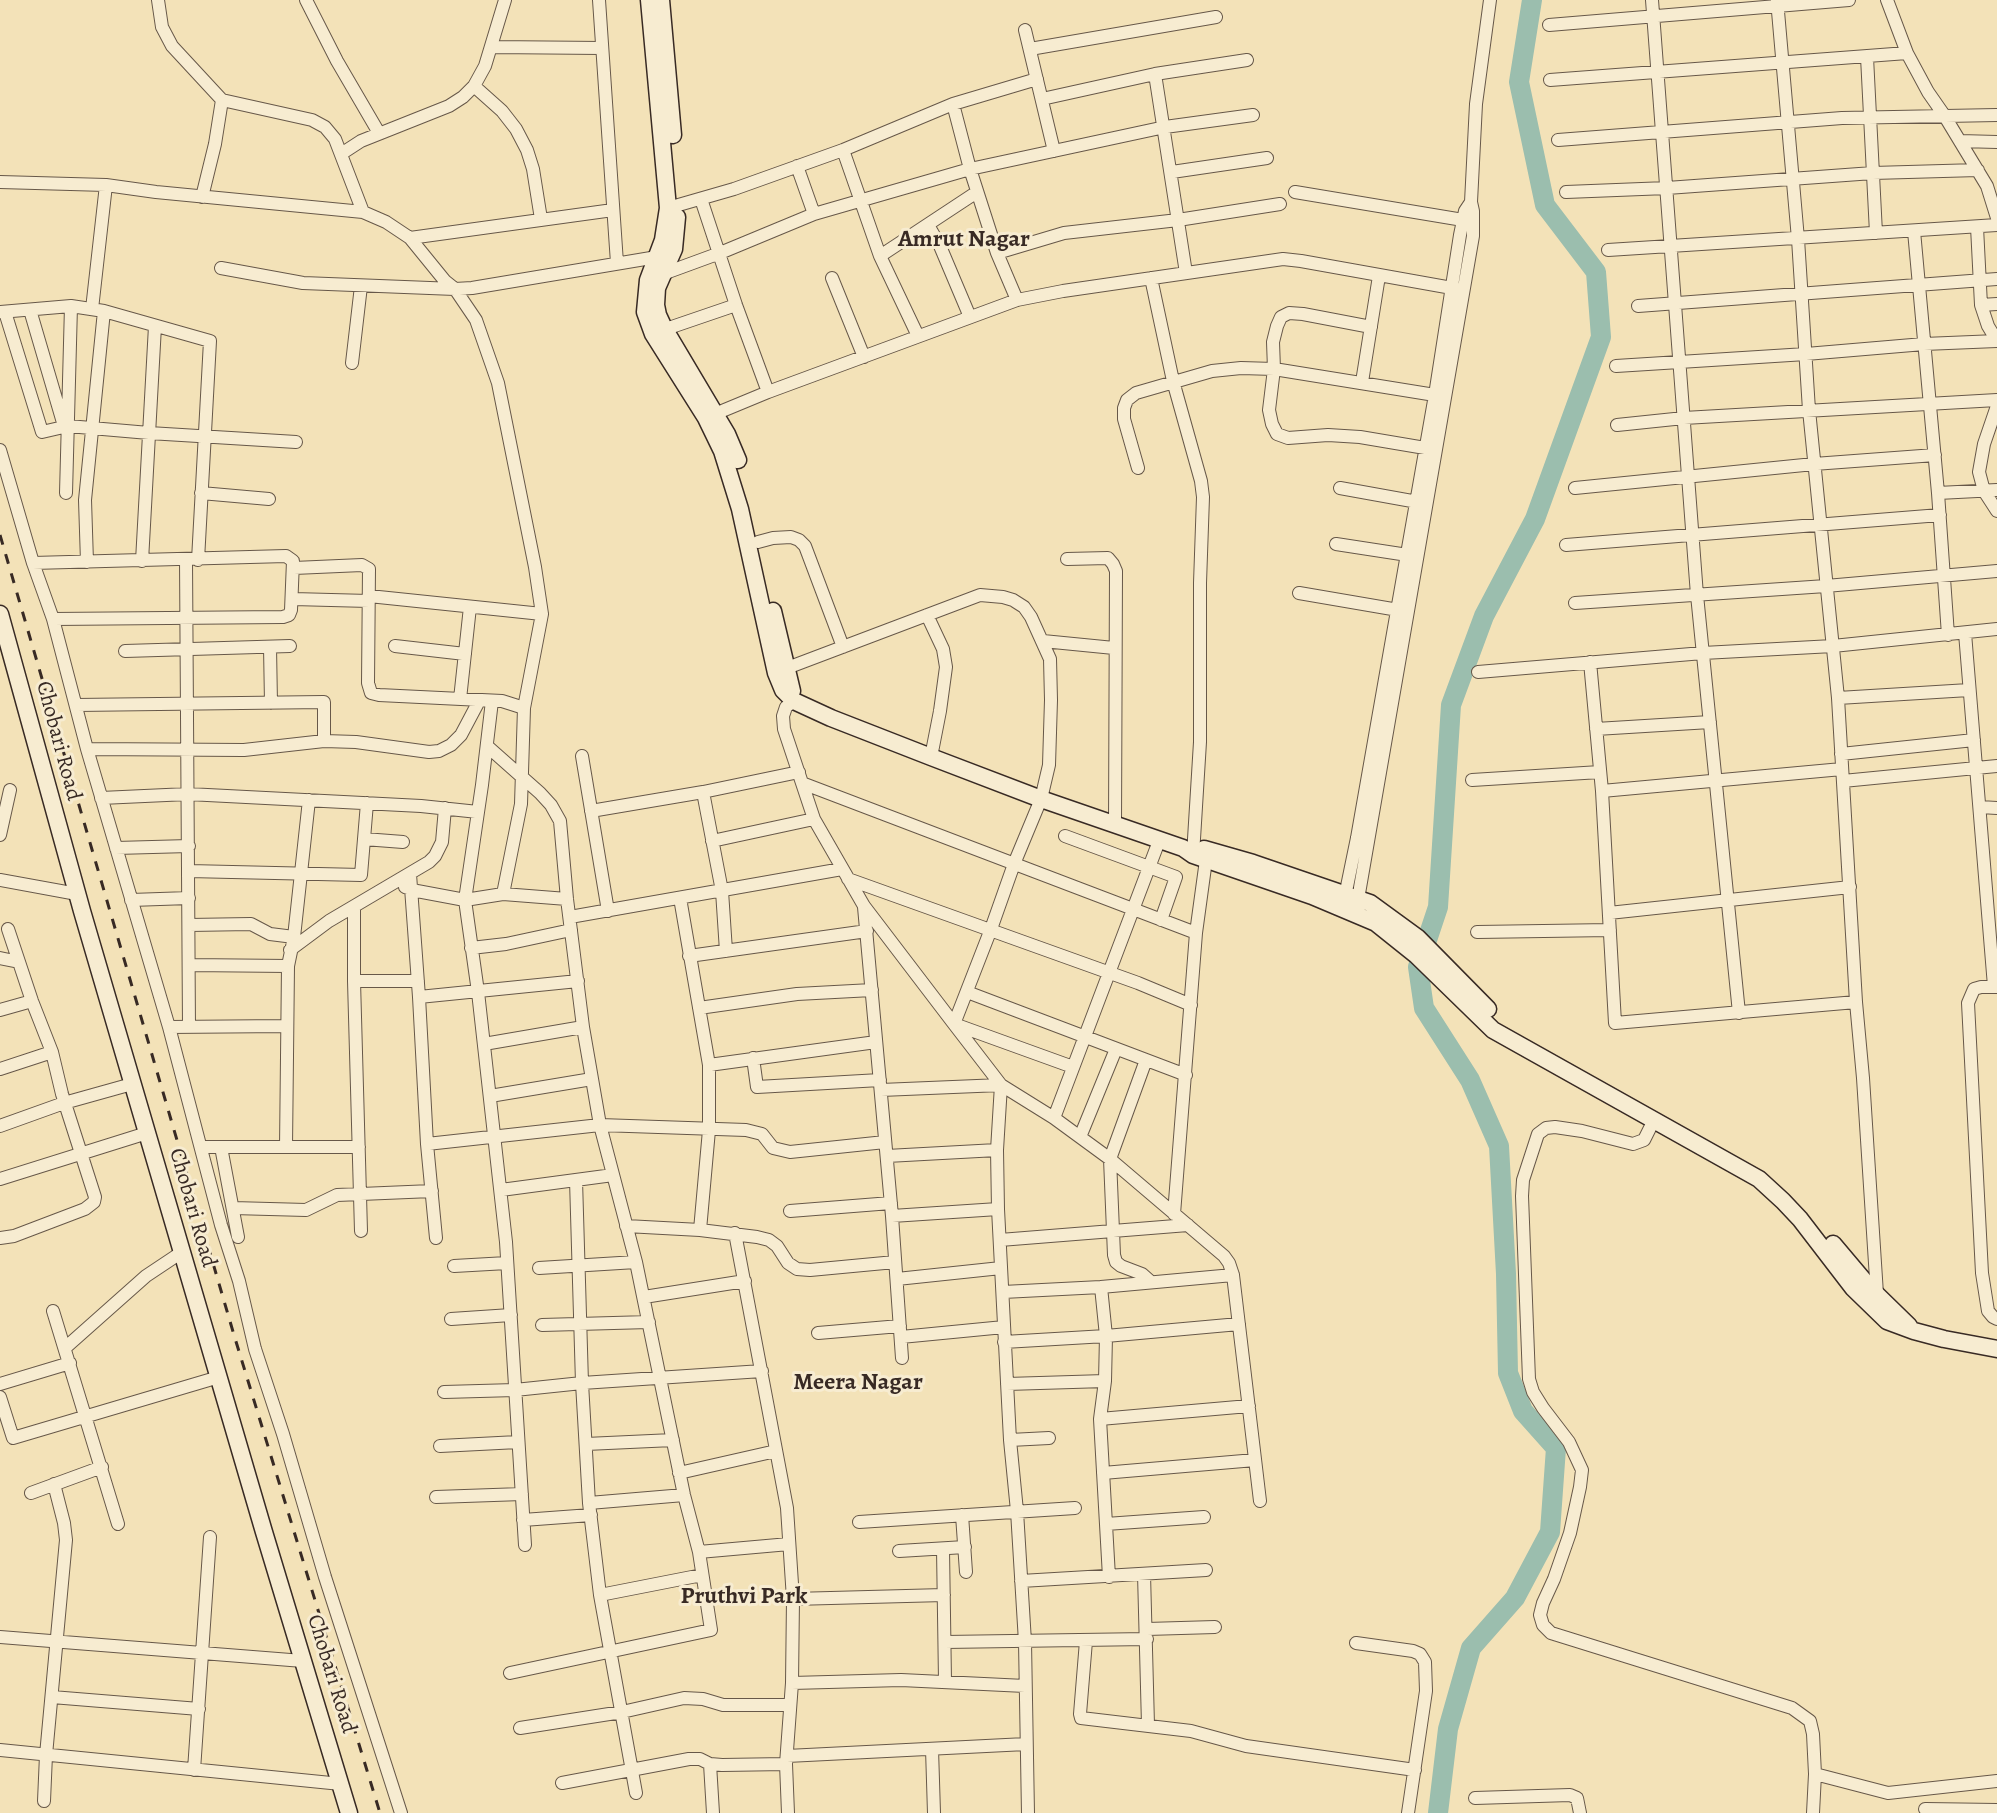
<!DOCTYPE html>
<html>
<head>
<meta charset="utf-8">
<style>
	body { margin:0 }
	canvas { display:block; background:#f3e2b8 }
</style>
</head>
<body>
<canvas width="1997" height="1813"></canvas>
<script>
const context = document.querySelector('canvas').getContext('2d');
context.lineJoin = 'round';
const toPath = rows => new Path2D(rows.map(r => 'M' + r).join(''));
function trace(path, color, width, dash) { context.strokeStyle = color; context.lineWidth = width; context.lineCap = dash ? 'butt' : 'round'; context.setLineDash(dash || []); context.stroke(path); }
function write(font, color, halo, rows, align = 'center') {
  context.font = font + ' Alegreya,serif'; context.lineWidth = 6; context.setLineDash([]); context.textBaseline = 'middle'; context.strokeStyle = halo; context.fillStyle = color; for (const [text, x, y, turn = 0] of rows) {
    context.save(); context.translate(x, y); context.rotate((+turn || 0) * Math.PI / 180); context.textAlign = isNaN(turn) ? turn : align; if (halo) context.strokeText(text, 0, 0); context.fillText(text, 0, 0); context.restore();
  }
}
trace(toPath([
	[1438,1813,1448,1729,1471,1648,1515,1598,1550,1532,1556,1448,1523,1411,1508,1373,1506,1274,1499,1146,1470,1080,1424,1008,1418,967,1438,907,1451,705,1484,616,1535,519,1601,337,1596,272,1545,205,1519,82,1532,0]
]), '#9bbeae', 20);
const street = toPath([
	[158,0,162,27,172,46,222,100,215,144,202,197],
	[306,0,337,61,379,133],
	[599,0,617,263],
	[1652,0,1697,595,1739,1013],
	[1777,0,1798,239,1809,410,1838,698,1856,1002,1863,1078,1877,1294],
	[1887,0,1907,53,1928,92,1944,115,1987,186,1997,218],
	[1549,25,1849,0],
	[1025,30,1054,151],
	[491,47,602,48],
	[1030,49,1216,17],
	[1867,57,1876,233],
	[1155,74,1186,273],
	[1550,80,1907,53],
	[474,86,502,111,516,129,527,150,533,169,541,219],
	[1042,99,1155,74,1247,60],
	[222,100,312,120,325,127,335,139,363,212],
	[953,104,970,169,997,253,1017,300],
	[1558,140,1842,118,1997,115],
	[1960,141,1997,142],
	[843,150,880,256,918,336],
	[341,154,361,141,449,106,463,97,474,86,485,66,505,0],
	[797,166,814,214],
	[1172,172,1267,158],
	[0,182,106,185,156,192,363,212,386,222,410,238,445,281,455,289,472,288,657,257],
	[1295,192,1469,221],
	[1566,192,1667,188,1873,173,1978,170],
	[701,199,736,305,768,392],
	[668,208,734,189,843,150,953,104,1037,79],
	[928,225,940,246,970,317],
	[1977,227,1981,305,1988,326,1997,341],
	[1914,231,1938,493,1948,635],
	[410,238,613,210],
	[1608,250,1997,225],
	[997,253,1064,233,1178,220,1280,204],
	[880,256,977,192],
	[221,268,303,283,455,289,476,320,498,383,535,567,542,614,524,708,521,804,503,894],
	[660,275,720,253,814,214,970,169,1165,127,1253,115],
	[832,278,864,357],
	[1151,278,1173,381,1201,481,1203,497,1200,583,1200,742,1193,855],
	[1981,305,1997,304],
	[1638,306,1997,279],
	[92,309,106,185],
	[30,310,64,426],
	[0,312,71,306,104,311,210,341,198,560],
	[5,312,42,432,68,426,149,433,296,442],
	[1371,327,1303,314,1289,313,1281,317,1277,326,1273,342,1274,369,1269,410,1272,424,1277,434,1288,438,1328,435,1360,437,1431,449],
	[657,332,736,305],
	[352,363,361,286],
	[1616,366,1806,354,1924,344,1997,341],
	[1362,382,1379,276],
	[1997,406,1984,444,1979,472,1984,491,1997,511],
	[710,416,768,392,1017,300,1063,291,1283,259,1301,261,1463,290],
	[1617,425,1684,418,1997,400],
	[0,450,33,563,53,619,87,749,169,1027,221,1225,239,1281,255,1349,283,1434,325,1577,401,1813],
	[1138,468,1124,419,1124,408,1127,400,1136,393,1212,371,1241,368,1274,369,1441,396],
	[1340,488,1423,503],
	[1575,488,1814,464,1935,455],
	[66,493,71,306],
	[201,493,269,499],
	[1938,493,1997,490],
	[758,542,773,538,791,537,799,540,805,546,843,647],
	[1336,544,1414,556],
	[1566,545,1940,515],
	[1067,559,1108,558,1113,564,1116,571,1115,825],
	[186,560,189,1027],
	[142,561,155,326],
	[87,562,85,500,104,311],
	[33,563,286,556,293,561,291,610,289,615,283,617,53,619],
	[294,568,362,565,369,569,368,683,371,693,379,695,502,701,524,708],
	[1299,593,1404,611],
	[369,596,542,614],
	[293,599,369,601],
	[1575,603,1826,586,1997,571],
	[927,615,943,649,946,667,940,711,931,757],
	[1965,633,1994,986],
	[1043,641,1114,648],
	[395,646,465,654],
	[270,647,271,703],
	[125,651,290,646],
	[1590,662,1602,791,1615,1023,1856,1002],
	[787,668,980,595,1003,597,1013,600,1024,607,1031,617,1050,659,1051,700,1049,765,1041,799,1014,864,991,929,954,1024,1073,1067],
	[1478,672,1703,653,1833,646,1997,629],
	[1838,698,1969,690],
	[460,699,470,607],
	[492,701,482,785,465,900,478,992,506,1242,525,1545],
	[794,701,786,707,783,716,784,729,814,819,864,906,954,1024,1001,1085,1054,1118,1110,1159,1224,1256,1229,1263,1233,1275,1260,1501],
	[76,705,324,702,324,741],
	[1596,729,1710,722],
	[487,746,540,793,551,805,560,821,567,899,583,1027,600,1125,636,1262,684,1495,699,1552,711,1630,510,1673],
	[87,749,244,750,324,741,356,742,429,752,439,751,451,745,461,735,479,701],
	[1841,754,1974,740],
	[582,756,608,911],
	[1472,780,1600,772],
	[1843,781,1997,766],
	[802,783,1196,933],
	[1602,791,1842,769],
	[703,792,722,891,726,951],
	[101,798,188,794,421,806,478,812],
	[1980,807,1997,808],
	[591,811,703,792,799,772],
	[0,835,10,790],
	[1065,836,1176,877,1161,920],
	[364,839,403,842],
	[712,841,814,819],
	[116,848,189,846],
	[189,871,361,875,367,803],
	[410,874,419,997,427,1144,436,1238],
	[848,879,1138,983,1191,1005],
	[0,880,77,894],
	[405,887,417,891,465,900,503,894,567,899],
	[680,898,709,1065,709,1130,700,1230],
	[131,900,189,898],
	[1344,901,1357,838,1435,395,1460,235,1465,211,1471,202],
	[1357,905,1473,236,1473,211,1471,202,1476,104,1490,0],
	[354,907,354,981,361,1231],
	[864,907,892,1216,902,1358],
	[1609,913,1850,887],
	[570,917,842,869],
	[189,925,251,924,270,934,294,937],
	[1477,932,1610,930],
	[471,948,506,944,571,930],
	[290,950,329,921,429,862,435,856,442,842,445,808],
	[689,956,867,931],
	[0,958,19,962],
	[189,965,288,966],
	[354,981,418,981],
	[1997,987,1981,987,1974,989,1968,1003,1982,1273,1988,1311,1993,1317,1997,1319],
	[967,992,1186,1075],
	[419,997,578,981],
	[699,1008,797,994,872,990],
	[0,1010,32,1001],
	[169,1027,286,1026],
	[484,1044,583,1027],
	[753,1058,757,1087,880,1080],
	[1146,1060,1110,1159,1114,1255,1116,1262,1121,1266,1142,1274,1151,1282],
	[709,1065,876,1042],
	[0,1069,52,1052],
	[881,1090,1001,1085,997,1150,998,1209,1010,1440,1017,1511,1025,1642,1028,1813],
	[490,1096,592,1079],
	[1054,1118,1159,841],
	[1654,1120,1644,1140,1633,1144,1582,1131,1555,1127,1546,1128,1538,1134,1523,1180,1522,1196,1529,1379,1533,1392,1543,1408,1569,1442,1582,1470,1580,1487,1570,1533,1554,1579,1543,1603,1540,1615,1543,1625,1551,1633,1792,1708,1810,1721,1813,1734,1815,1774,1813,1813],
	[0,1126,64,1103,132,1084],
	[1080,1137,1116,1049],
	[427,1144,600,1125,746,1130,762,1134,773,1148,790,1152,885,1142],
	[201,1147,359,1147],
	[221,1147,238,1237],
	[286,1147,288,966,294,937,309,800],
	[887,1156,997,1150],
	[0,1179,147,1133],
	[576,1180,582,1383,589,1503,600,1595,636,1793],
	[501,1190,613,1175],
	[233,1208,306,1210,337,1195,432,1191],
	[790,1211,891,1203],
	[1174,1214,1196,933,1206,860],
	[892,1216,998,1209],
	[626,1226,700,1230,757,1237,769,1240,777,1246,788,1263,797,1269,810,1270,895,1262],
	[735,1233,787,1508,793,1599,792,1683,786,1764,788,1813],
	[0,1238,14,1236,85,1209,94,1202,95,1197,62,1094,52,1052,32,1001,8,929],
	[1000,1240,1188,1225],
	[454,1266,507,1263],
	[539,1268,636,1262],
	[897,1279,1001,1268],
	[1101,1287,1106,1336,1105,1381,1100,1419,1109,1577],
	[1003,1292,1101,1287,1233,1275],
	[644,1297,745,1281],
	[53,1311,118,1524],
	[451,1319,511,1315],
	[542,1325,649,1322],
	[818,1333,900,1326],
	[901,1337,1004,1327],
	[1004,1342,1106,1336,1239,1324],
	[65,1348,146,1276,182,1252],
	[0,1384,70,1363],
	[1007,1384,1105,1381],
	[444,1392,515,1390,582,1383,762,1371],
	[0,1397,13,1438,219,1377],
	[1100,1419,1249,1406],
	[1010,1440,1049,1438],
	[586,1444,673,1440],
	[440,1446,518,1442],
	[679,1473,776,1451],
	[1103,1473,1255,1460],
	[31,1493,102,1467],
	[436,1497,522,1494],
	[589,1503,684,1495],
	[962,1515,966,1572],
	[523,1520,591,1515],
	[859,1522,1075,1508],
	[1106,1524,1204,1517],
	[943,1549,945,1681],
	[899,1551,965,1547],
	[699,1552,789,1544],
	[1144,1574,1148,1725],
	[1021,1581,1206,1570],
	[600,1595,702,1575],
	[793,1599,944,1595],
	[1147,1629,1215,1627],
	[0,1637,303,1661],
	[1086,1641,1080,1714,1081,1718,1191,1731,1246,1746,1415,1770],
	[945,1642,1147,1639],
	[1356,1643,1413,1651,1420,1654,1425,1662,1426,1691,1408,1813],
	[792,1683,901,1680,1025,1686],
	[52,1697,199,1709],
	[520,1728,622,1712,684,1698,703,1699,723,1705,790,1705],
	[932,1749,934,1813],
	[0,1750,341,1784],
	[787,1756,1026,1744],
	[710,1764,713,1813],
	[194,1770,210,1537],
	[1815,1774,1888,1793,1997,1781],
	[562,1783,689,1759,700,1759,710,1764,722,1765,786,1764],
	[1475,1798,1570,1795,1577,1798,1580,1813],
	[44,1801,46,1755,66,1540,64,1523,54,1484],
	[1925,1809,1997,1810]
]);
const secondary = toPath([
	[649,0,668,208,663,240,648,280,645,312,653,334,706,418,722,451,740,509,776,673,783,690,794,701,831,718,931,757,1041,799,1183,848,1193,855,1312,896,1376,923,1416,955,1493,1030,1759,1179,1783,1201,1800,1219,1853,1288,1887,1321,1914,1331,1944,1339,1997,1349],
	[661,0,673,135],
	[677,217,674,249,657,288,656,305,658,315,664,328,727,434,738,460],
	[773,611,792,691],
	[0,614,82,911,264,1532,349,1813],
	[1204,849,1253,863,1370,903,1418,938,1488,1009],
	[1833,1244,1871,1289,1909,1326]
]);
trace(street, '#675849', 14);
trace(secondary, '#382a24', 19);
trace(street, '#f7ecd1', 12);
trace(secondary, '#f7ecd1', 16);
trace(toPath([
	[0,535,234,1335,380,1813]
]), '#382a24', 3, [10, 10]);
write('22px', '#382a24', '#f7ecd1', [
	["Chobari Road",58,741,75],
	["Chobari Road",192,1208,74],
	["Chobari Road",331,1674,73]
]);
write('bold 24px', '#382a24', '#f7ecd1', [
	["Amrut Nagar",964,240],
	["Meera Nagar",858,1383],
	["Pruthvi Park",744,1597]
]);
</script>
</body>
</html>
